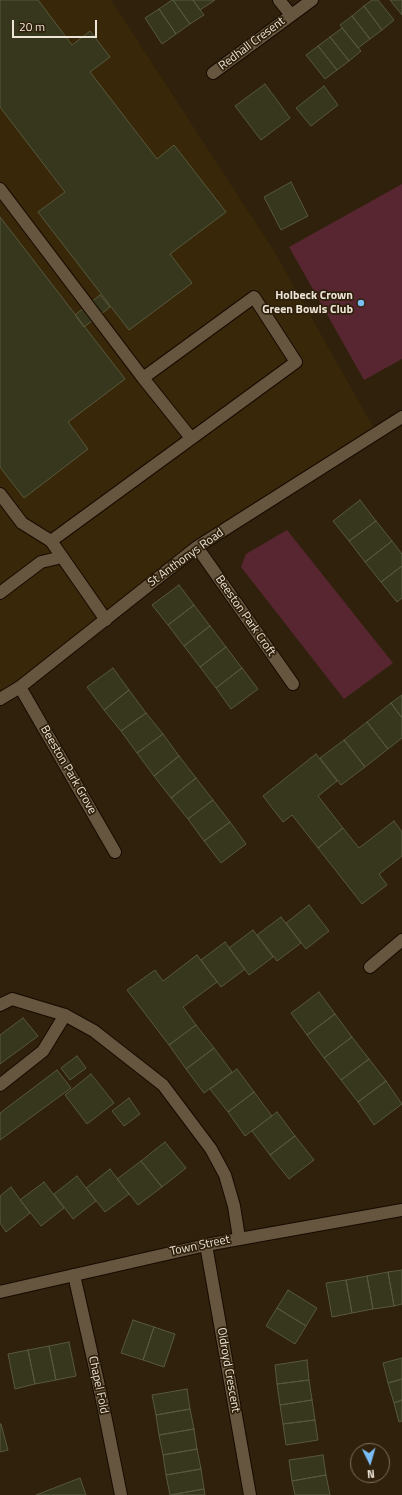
<!DOCTYPE html>
<html>
<head>
<meta charset="utf-8">
<style>
	body { margin:0 }
	#map { position:relative; width:402px; height:1495px; overflow:hidden; background:#2f210b; font-family:"Titillium Web",sans-serif }
	canvas { display:block }
	.north { position:absolute; left:350px; top:1443px; width:40px; height:40px; box-sizing:border-box; background:#2f210b; border:1px solid #7b6f5d; border-radius:50%; rotate:175deg; font-size:11px; font-weight:700; line-height:16px; text-align:center; color:#ede4d7 }
	.north::after { content:''; display:block; margin:auto; width:14px; height:18px; background:#7bbef8; clip-path:polygon(50% 0,100% 100%,50% 72%,0 100%) }
	.scale { position:absolute; left:12px; top:20px; width:85px; height:18px; box-sizing:border-box; border:2px solid #ede4d7; border-top:0; padding-left:5px; font-size:12px; line-height:14px; white-space:nowrap; color:#ede4d7; -webkit-text-stroke:3px #2f210b; paint-order:stroke }
</style>
</head>
<body>
<div id="map">
<canvas width="402" height="1495"></canvas>
<div class="north">N</div>
<div class="scale">20 m</div>
</div>
<script>
const context = document.querySelector('canvas').getContext('2d');
context.lineJoin = 'round';
function fillPath(path, color) { context.fillStyle = color; context.fill(path, 'evenodd'); }
const toPath = rows => new Path2D(rows.map(r => 'M' + r).join(''));
function trace(path, color, width, dash) { context.strokeStyle = color; context.lineWidth = width; context.lineCap = dash ? 'butt' : 'round'; context.setLineDash(dash || []); context.stroke(path); }
function write(font, color, halo, rows, align = 'center') {
  context.font = font + ' "Titillium Web",sans-serif'; context.lineWidth = 3.5; context.setLineDash([]); context.textBaseline = 'middle'; context.strokeStyle = halo; context.fillStyle = color; for (const [text, x, y, turn = 0] of rows) {
    context.save(); context.translate(x, y); context.rotate((+turn || 0) * Math.PI / 180); context.textAlign = isNaN(turn) ? turn : align; if (halo) context.strokeText(text, 0, 0); context.fillText(text, 0, 0); context.restore();
  }
}
fillPath(toPath([
	[0,0,111,0,274,251,377,434,197,547,0,699]
]), '#392709');
fillPath(toPath([
	[402,184,402,359,364,380,289,247],
	[287,530,393,663,344,699,241,567,246,554]
]), '#572631');
const building = toPath([
	[0,0,38,0,72,45,90,31,110,57,90,72,157,159,174,145,226,212,170,254,192,283,129,330,38,212,65,192,0,107,0,0],
	[172,0,173,0,190,24,176,34,159,9,172,0],
	[173,0,193,0,204,15,190,24,173,0],
	[193,0,215,0,200,10,193,0],
	[372,0,378,0,394,20,382,30,364,6,372,0],
	[390,0,402,0,402,15,390,0],
	[364,6,382,30,370,39,352,16,364,6],
	[159,9,176,34,162,44,145,18,159,9],
	[352,16,370,39,358,48,340,25,352,16],
	[342,28,361,51,349,61,330,37,342,28],
	[330,37,349,61,337,70,318,46,330,37],
	[318,46,337,70,325,79,306,55,318,46],
	[265,84,290,118,261,140,235,106,265,84],
	[324,86,338,105,311,126,296,108,324,86],
	[291,182,308,216,281,230,264,197,291,182],
	[0,217,125,379,68,422,88,449,24,498,0,467,0,217],
	[100,295,110,307,84,327,75,315,100,295],
	[360,500,376,521,349,541,333,521,360,500],
	[376,521,392,541,365,562,349,541,376,521],
	[392,541,402,554,402,566,381,582,365,562,392,541],
	[402,566,402,598,397,602,381,582,402,566],
	[179,585,194,605,168,625,152,605,179,585],
	[194,605,210,626,184,646,168,625,194,605],
	[210,626,226,647,200,667,184,646,210,626],
	[226,647,242,668,216,688,200,667,226,647],
	[113,668,129,690,104,710,87,687,113,668],
	[242,668,258,689,231,709,216,688,242,668],
	[129,690,146,713,121,731,104,710,129,690],
	[402,695,402,718,391,703,402,695],
	[391,703,402,718,402,738,388,749,367,722,391,703],
	[146,713,163,734,137,753,121,731,146,713],
	[367,722,388,749,365,767,344,740,367,722],
	[163,734,179,756,154,776,137,753,163,734],
	[344,740,365,767,341,785,320,758,344,740],
	[316,754,337,781,318,796,343,828,318,848,292,815,283,822,263,796,316,754],
	[179,756,196,778,171,798,154,776,179,756],
	[196,778,213,800,188,819,171,798,196,778],
	[213,800,230,822,204,841,188,819,213,800],
	[394,821,402,832,402,856,379,874,387,885,362,904,318,848,343,828,359,848,394,821],
	[230,822,246,844,221,863,204,841,230,822],
	[309,905,329,931,306,949,286,923,309,905],
	[281,917,301,943,277,961,257,935,281,917],
	[253,930,273,957,249,975,229,948,253,930],
	[225,942,245,969,221,987,201,960,225,942],
	[197,955,217,982,183,1007,196,1025,169,1045,127,990,155,970,163,981,197,955],
	[319,992,335,1014,307,1035,291,1013,319,992],
	[335,1014,352,1037,324,1058,307,1035,335,1014],
	[23,1018,38,1036,0,1064,0,1035,23,1018],
	[196,1025,214,1048,186,1069,169,1045,196,1025],
	[352,1037,369,1059,341,1080,324,1058,352,1037],
	[214,1048,232,1072,204,1093,186,1069,214,1048],
	[77,1056,86,1068,70,1080,61,1068,77,1056],
	[369,1059,386,1081,358,1102,341,1080,369,1059],
	[237,1069,254,1092,228,1112,210,1089,237,1069],
	[57,1070,71,1088,0,1140,0,1113,57,1070],
	[91,1074,114,1103,87,1124,65,1095,91,1074],
	[386,1081,402,1104,374,1125,358,1102,386,1081],
	[254,1092,272,1116,245,1136,228,1112,254,1092],
	[129,1098,140,1114,124,1126,112,1111,129,1098],
	[277,1112,295,1136,270,1155,252,1131,277,1112],
	[295,1136,314,1160,289,1179,270,1155,295,1136],
	[165,1142,186,1168,162,1187,141,1161,165,1142],
	[141,1161,162,1187,138,1205,117,1179,141,1161],
	[110,1169,129,1194,105,1212,86,1188,110,1169],
	[77,1176,96,1201,73,1219,54,1194,77,1176],
	[44,1182,64,1208,41,1226,20,1200,44,1182],
	[11,1187,30,1213,6,1232,0,1223,0,1196,11,1187],
	[402,1270,402,1304,394,1306,388,1272,402,1270],
	[388,1272,394,1306,373,1309,367,1276,388,1272],
	[367,1276,373,1309,352,1313,346,1280,367,1276],
	[346,1280,352,1313,332,1317,326,1283,346,1280],
	[288,1290,317,1308,306,1326,277,1308,288,1290],
	[277,1308,306,1326,295,1344,266,1326,277,1308],
	[133,1320,154,1327,143,1360,121,1353,133,1320],
	[154,1327,175,1334,164,1367,143,1360,154,1327],
	[69,1342,76,1376,56,1380,49,1346,69,1342],
	[49,1346,56,1380,35,1384,28,1350,49,1346],
	[28,1350,35,1384,15,1389,8,1354,28,1350],
	[402,1358,402,1379,388,1383,383,1363,402,1358],
	[307,1360,309,1380,277,1384,275,1365,307,1360],
	[402,1379,402,1400,394,1403,388,1383,402,1379],
	[309,1380,312,1400,280,1405,277,1384,309,1380],
	[187,1389,190,1409,156,1415,152,1395,187,1389],
	[312,1400,315,1420,283,1424,280,1405,312,1400],
	[402,1400,402,1421,399,1422,394,1403,402,1400],
	[190,1409,194,1429,159,1435,156,1415,190,1409],
	[315,1420,318,1440,286,1445,283,1424,315,1420],
	[0,1424,1,1424,8,1450,0,1452,0,1424],
	[194,1429,197,1449,163,1455,159,1435,194,1429],
	[197,1449,201,1469,166,1475,163,1455,197,1449],
	[323,1455,326,1475,292,1481,289,1460,323,1455],
	[201,1469,204,1489,170,1495,166,1475,201,1469],
	[326,1475,330,1495,295,1495,292,1481,326,1475],
	[80,1478,86,1495,36,1495,80,1478],
	[204,1489,205,1495,171,1495,204,1489]
]);
fillPath(building, '#36371d');
trace(building, '#57583d', 1);
const service = toPath([
	[0,189,143,378,191,438],
	[0,494,22,523,51,541],
	[0,593,41,562,62,557],
	[106,620,51,541,296,362,254,297,143,378],
	[0,1085,43,1051,65,1015]
]);
const minor = toPath([
	[279,0,291,15],
	[213,73,312,0],
	[197,547,293,684],
	[20,687,115,852],
	[0,699,20,687,197,547,402,417],
	[370,967,402,940],
	[0,1005,12,999,65,1015,94,1031,163,1085,211,1149,225,1175,234,1206,239,1238],
	[206,1245,250,1495],
	[74,1275,101,1395,121,1495]
]);
const tertiary = toPath([
	[0,1292,206,1245,402,1210]
]);
trace(service, '#170a00', 14);
trace(minor, '#170a00', 14);
trace(tertiary, '#170a00', 14);
trace(service, '#67563f', 12);
trace(minor, '#67563f', 12);
trace(tertiary, '#67563f', 12);
for (const [x, y, r, color] of [
	[361,303,4,"#7bbef8"]
]) { const dot = new Path2D(); dot.arc(x, y, r, 0, 2 * Math.PI); context.fillStyle = color; context.fill(dot); trace(dot, '#2f210b', 1.5); }
write('12px', '#ede4d7', '#2f210b', [
	["Redhall Cresent",252,44,-37],
	["St Anthonys Road",186,558,-36],
	["Beeston Park Croft",245,616,55],
	["Beeston Park Grove",68,770,60],
	["Town Street",200,1246,-12],
	["Oldroyd Crescent",228,1370,80],
	["Chapel Fold",98,1385,78]
]);
write('bold 12px', '#ede4d7', '#2f210b', [
	["Holbeck Crown",353,296],
	["Green Bowls Club",353,310]
], 'right');
</script>
</body>
</html>
